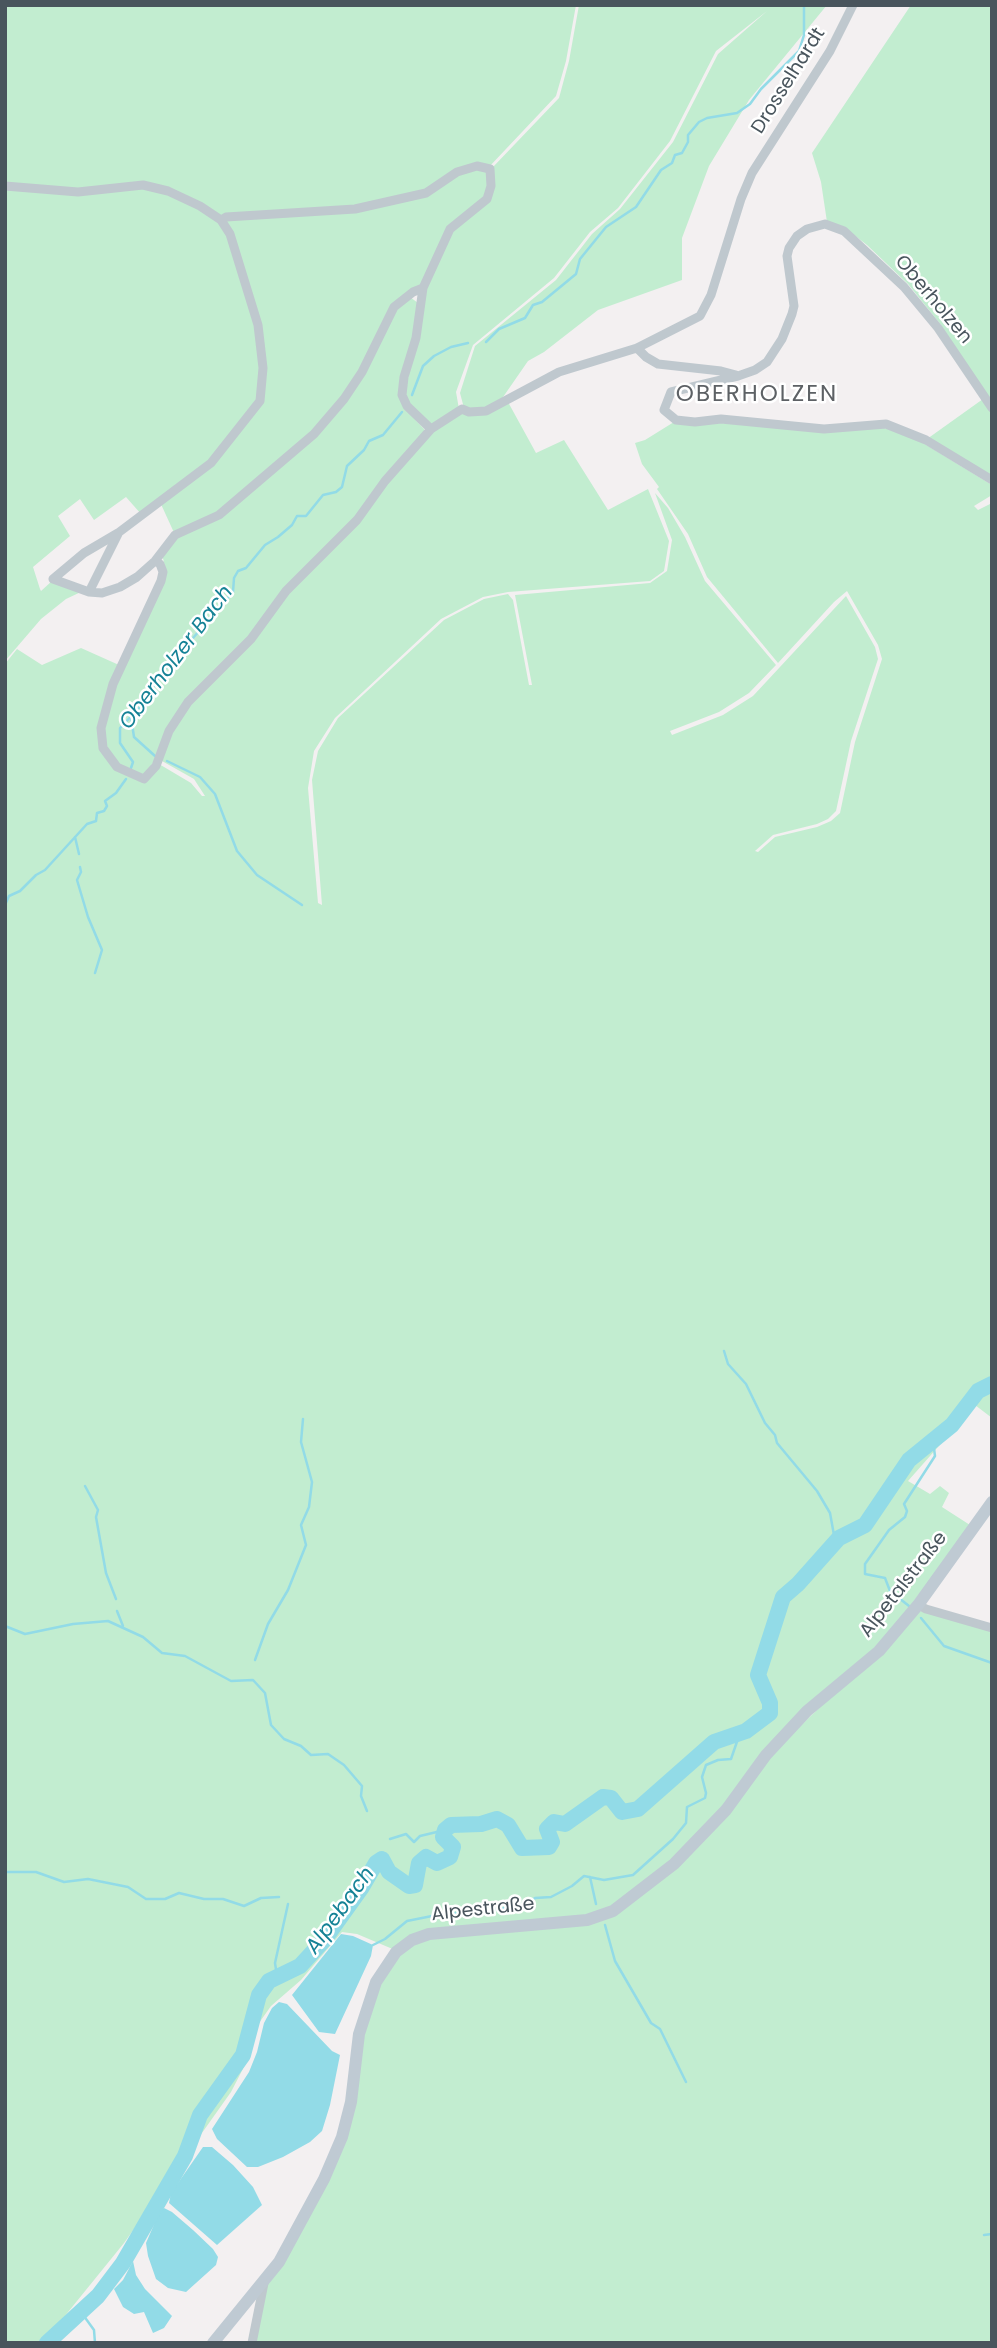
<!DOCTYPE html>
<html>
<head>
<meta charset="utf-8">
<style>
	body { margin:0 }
	#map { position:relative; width:997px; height:2348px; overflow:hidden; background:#f3f0f1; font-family:Poppins,sans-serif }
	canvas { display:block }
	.frame { position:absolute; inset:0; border:7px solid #49555d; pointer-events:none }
</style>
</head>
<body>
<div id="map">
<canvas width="997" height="2348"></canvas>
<div class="frame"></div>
</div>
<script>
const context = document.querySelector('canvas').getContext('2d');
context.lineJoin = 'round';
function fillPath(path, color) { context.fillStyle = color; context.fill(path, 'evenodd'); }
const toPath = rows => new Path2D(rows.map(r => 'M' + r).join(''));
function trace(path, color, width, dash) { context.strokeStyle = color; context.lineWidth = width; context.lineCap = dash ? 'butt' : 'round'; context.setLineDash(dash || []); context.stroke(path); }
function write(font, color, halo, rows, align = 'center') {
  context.font = font + ' Poppins,sans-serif'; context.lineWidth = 5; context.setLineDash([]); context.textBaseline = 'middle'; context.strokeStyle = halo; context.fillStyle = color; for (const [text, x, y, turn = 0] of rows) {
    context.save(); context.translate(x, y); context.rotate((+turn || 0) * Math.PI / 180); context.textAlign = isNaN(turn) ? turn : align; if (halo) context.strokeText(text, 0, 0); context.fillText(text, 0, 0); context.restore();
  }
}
fillPath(toPath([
	[5,5,576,5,566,61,556,96,489,167,489,186,485,199,448,228,422,287,410,297,418,303,416,326,402,377,411,415,424,429,424,433,355,518,250,638,201,686,144,777,119,766,106,748,104,727,115,686,166,571,162,554,176,537,160,502,141,514,126,497,94,520,80,499,58,516,70,536,33,567,40,589,41,591,52,581,83,591,66,599,41,619,5,661],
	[579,5,827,5,749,100,709,166,682,238,682,280,598,310,544,352,528,361,501,400,484,409,464,408,460,393,475,346,556,280,592,234,620,209,673,142,718,54,767,11,716,51,670,141,618,208,590,232,554,278,473,345,456,392,459,409,431,426,410,406,405,394,425,288,453,230,491,199,493,167,559,98,569,61],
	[911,5,992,5,992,405,941,325,908,284,867,245,845,228,827,222,821,182,812,153],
	[983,399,992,414,992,477,927,439],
	[508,402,536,453,564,440,608,510,648,489,669,541,664,571,650,581,508,592,483,597,441,619,335,718,314,751,308,788,318,903,322,905,312,780,318,751,338,718,444,620,484,599,508,594,513,600,529,685,532,685,515,595,650,583,667,571,672,540,655,493,668,508,685,537,705,581,776,665,749,693,719,712,670,731,672,735,723,715,753,696,846,596,875,647,878,659,851,741,836,811,828,819,817,824,773,835,755,851,758,852,775,837,817,827,831,821,840,813,855,742,882,659,878,645,847,591,834,602,778,663,707,577,688,534,657,489,659,487,642,464,635,443,645,440,674,422,880,427,910,435,992,485,992,495,974,506,978,510,992,503,992,1418,975,1405,908,1481,930,1494,940,1486,949,1493,942,1507,970,1525,889,1635,829,1688,672,1863,612,1909,588,1917,446,1927,395,1950,357,1934,342,1932,301,1980,271,2006,259,2023,247,2061,231,2092,124,2243,43,2343,5,2343,5,664,17,649,42,665,81,648,119,665,100,728,115,767,144,781,159,764,191,783,202,796,205,796,194,779,162,761,162,756,179,717,287,592,433,430,461,411,468,414],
	[920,1611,992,1631,992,2343,254,2343,266,2281,344,2138,361,2035,380,1982,400,1952,430,1937,588,1924,676,1869,768,1757]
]), '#c2edd0');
fillPath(toPath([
	[341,1934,353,1936,373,1945,371,1956,335,2034,319,2032,292,1995],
	[279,2002,287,2004,332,2051,340,2055,330,2105,322,2131,310,2142,283,2157,258,2167,247,2167,217,2139,212,2129,249,2072,257,2052,264,2023,272,2008],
	[203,2147,212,2147,233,2165,253,2187,262,2205,217,2245,169,2203,171,2193],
	[164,2208,172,2212,193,2230,213,2249,218,2257,216,2265,186,2292,168,2288,156,2279,148,2256,146,2243,159,2213],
	[133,2261,136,2275,145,2289,172,2316,164,2328,153,2333,144,2312,134,2314,123,2307,114,2289,123,2280]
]), '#92dbe7');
trace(toPath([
	[486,342,499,329,525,318,533,305,542,302,576,274,580,259,606,227,636,207,661,170,672,163,675,155,682,153,688,142,688,135,699,122,707,118,737,113,750,104,761,89,799,51,804,35,804,5],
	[412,395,423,366,434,356,451,347,468,343],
	[131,717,134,737,155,756],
	[167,761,200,777,215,794,237,851,257,875,302,905],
	[131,768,133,762,120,743,120,728,140,707,147,703,150,692,164,669,185,655,189,650,193,638,233,592,234,578,238,571,246,568,265,545,278,537,292,525,297,516,306,516,323,495,336,492,342,487,347,466,364,450,369,441,383,435,402,412],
	[75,837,79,854],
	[80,867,81,872,77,880,88,917,102,950,95,973],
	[5,905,9,896,20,891,36,875,45,870,87,824,96,821,97,813,104,811,107,806,105,801,116,793,126,779],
	[724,1351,728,1364,746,1384,765,1423,775,1435,777,1443,817,1491,830,1513,834,1535,839,1538],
	[85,1486,98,1510,96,1517,106,1573,116,1599],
	[909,1606,890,1591,885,1578,865,1574,865,1564,889,1530,905,1517,907,1511,904,1504,935,1456,933,1441],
	[117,1611,123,1626],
	[921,1618,944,1646,992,1663],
	[5,1626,25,1634,73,1624,108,1621,143,1637,162,1653,185,1656,231,1681,253,1680,265,1693,271,1725,284,1739,301,1746,311,1755,328,1754,344,1765,362,1786,361,1796,367,1811],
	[255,1660,268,1624,288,1590,306,1545,301,1525,309,1507,312,1482,301,1442,303,1419],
	[390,1839,406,1834,414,1842,420,1836,445,1830],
	[5,1872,36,1872,64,1882,88,1879,128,1887,146,1899,165,1899,179,1893,204,1899,223,1899,244,1906,261,1898,279,1897],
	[590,1877,596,1904],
	[605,1925,615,1961,651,2023,660,2029,686,2082],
	[373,1945,385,1939,407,1921,437,1915,526,1906,535,1898,551,1897,572,1886,584,1876,604,1880,633,1875,673,1839,686,1823,687,1807,705,1798,706,1793,702,1777,706,1765,718,1760,731,1759,740,1733],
	[277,1976,275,1963,288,1904],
	[984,2235,992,2234],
	[81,2312,94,2330,95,2343]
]), '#92dbe7', 2.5);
trace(toPath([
	[47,2343,98,2296,123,2263,185,2156,200,2115,243,2055,259,1995,269,1981,300,1966,324,1940,362,1887,376,1863,382,1859,389,1872,409,1886,415,1885,419,1863,426,1857,437,1863,450,1857,453,1847,443,1837,445,1830,451,1825,481,1824,497,1819,508,1825,522,1848,549,1847,552,1842,547,1829,554,1822,565,1824,603,1797,611,1798,622,1812,638,1809,714,1742,746,1731,770,1713,770,1703,758,1675,783,1597,798,1584,839,1538,865,1525,909,1460,952,1425,978,1391,992,1384]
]), '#92dbe7', 16);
trace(toPath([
	[5,186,78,192,143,185,168,191,200,206,221,220,230,234,258,325,263,368,260,401,211,463,118,533,84,553,53,579],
	[221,220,226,217,355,209,426,193,457,172,477,166,490,169,491,186,487,199,450,229,423,288,416,338,404,377,402,395,407,406,431,429],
	[637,348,646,357,658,364,721,371,736,375],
	[992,408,938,328,904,287,844,231,825,224,807,229,797,236,789,248,787,256,794,306,792,314,782,339,767,362,755,370,738,376,671,392,664,410,676,420,695,422,721,419,824,429,886,424,926,440,992,480],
	[155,561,160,564,163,572,161,581,113,684,101,728,103,748,117,767,144,779,156,766,169,731,188,702,251,639,286,591,357,520,385,481,431,429,462,409,469,412,486,411,559,372,637,348,700,316,711,295,741,199,752,173,830,51,853,5],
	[53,579,89,592,102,593,120,587,137,577,155,561,175,535,219,515,314,434,344,399,362,372,394,307,413,292,423,288],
	[89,592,118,534],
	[918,1605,926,1609,992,1628],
	[252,2343,264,2283]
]), '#bfc8ce', 9);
trace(toPath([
	[213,2343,279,2262,324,2179,342,2137,351,2102,359,2034,376,1982,396,1952,412,1940,429,1934,587,1920,613,1911,674,1864,726,1810,766,1755,807,1711,879,1651,918,1605,992,1502]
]), '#bfcad3', 12);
write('19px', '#49555d', '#fff', [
	["Drosselhardt",789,81,-58],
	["Oberholzen",933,300,50],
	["Alpetalstraße",904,1585,-52],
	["Alpestraße",483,1910,-6]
]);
write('italic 21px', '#158296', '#fff', [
	["Oberholzer Bach",177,658,-53],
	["Alpebach",341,1911,-54]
]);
context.letterSpacing = '2px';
write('23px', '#5d6165', '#fff', [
	["OBERHOLZEN",757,395]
]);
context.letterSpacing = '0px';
</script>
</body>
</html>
